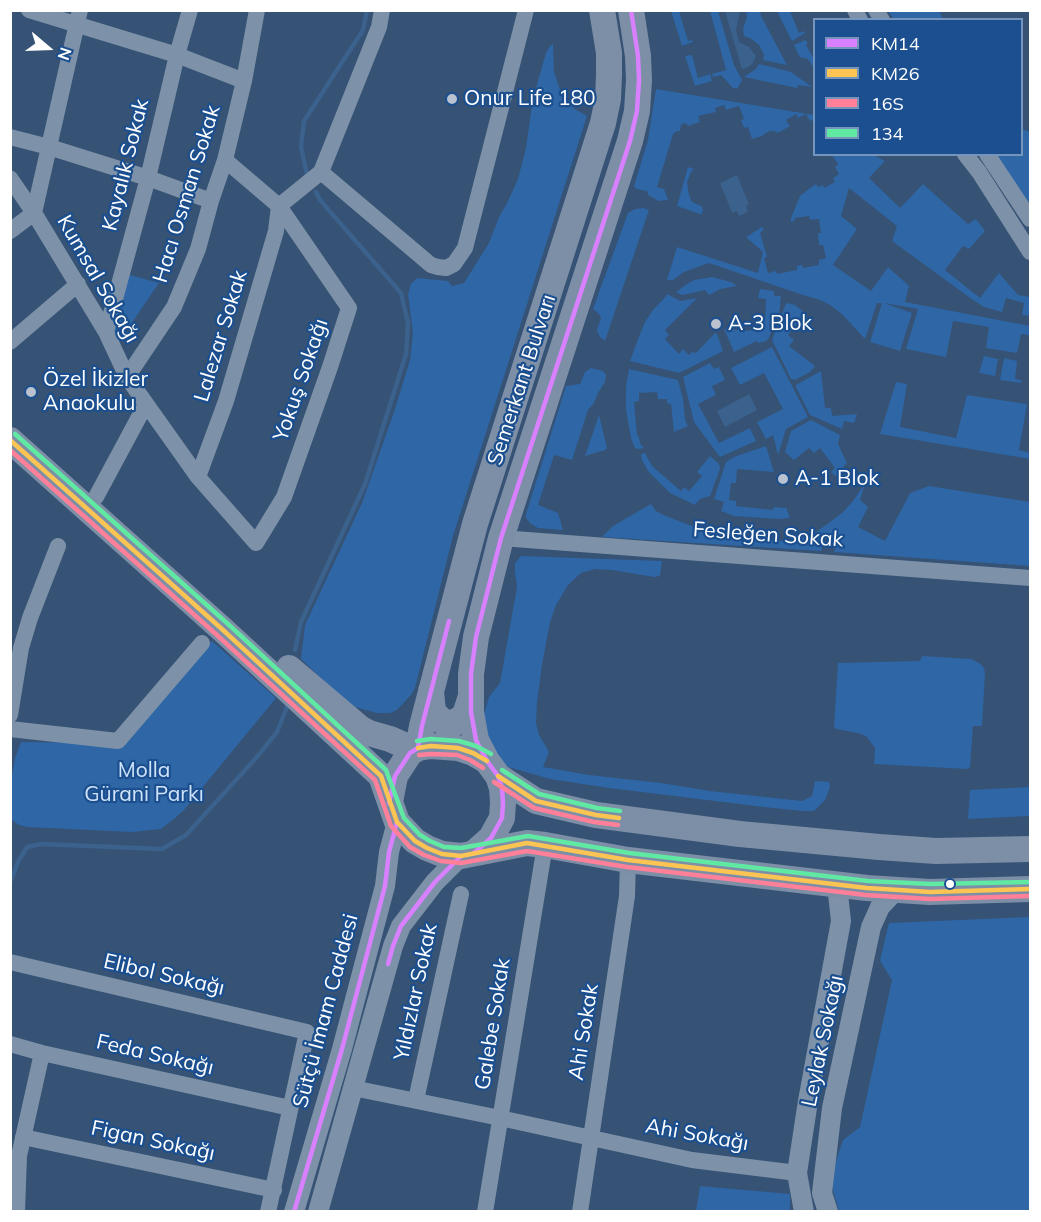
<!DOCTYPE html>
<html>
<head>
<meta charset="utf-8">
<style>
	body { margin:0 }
	#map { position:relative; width:1041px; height:1222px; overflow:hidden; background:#365274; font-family:Mulish,sans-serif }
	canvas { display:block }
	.frame { position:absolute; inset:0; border:12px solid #fff; pointer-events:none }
	.legend { position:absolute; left:813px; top:18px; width:210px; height:138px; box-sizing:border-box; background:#1b4f8f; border:2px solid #7695bc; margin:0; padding:8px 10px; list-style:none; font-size:18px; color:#fff }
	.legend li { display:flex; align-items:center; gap:12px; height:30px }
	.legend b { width:30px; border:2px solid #7695bc }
	.north { position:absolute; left:18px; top:18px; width:60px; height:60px; -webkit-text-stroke:4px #1b4f8f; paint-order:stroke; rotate:109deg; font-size:16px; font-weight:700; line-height:24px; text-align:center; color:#fff }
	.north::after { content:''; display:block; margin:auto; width:21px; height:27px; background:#fff; clip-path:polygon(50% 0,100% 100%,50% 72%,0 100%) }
</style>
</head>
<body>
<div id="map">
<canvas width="1041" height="1222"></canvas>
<div class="frame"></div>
<ul class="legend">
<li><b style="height:8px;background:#d880ff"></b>KM14</li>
<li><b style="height:8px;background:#fcc553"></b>KM26</li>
<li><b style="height:8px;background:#ff8098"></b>16S</li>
<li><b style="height:8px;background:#60e9a3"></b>134</li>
</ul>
<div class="north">N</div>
</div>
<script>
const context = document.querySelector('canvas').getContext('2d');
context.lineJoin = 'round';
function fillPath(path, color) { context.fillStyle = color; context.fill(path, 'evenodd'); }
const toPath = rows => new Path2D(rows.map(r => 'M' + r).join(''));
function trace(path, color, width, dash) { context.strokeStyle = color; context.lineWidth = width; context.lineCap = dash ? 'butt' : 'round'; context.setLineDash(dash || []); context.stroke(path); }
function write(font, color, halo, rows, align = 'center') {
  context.font = font + ' Mulish,sans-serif'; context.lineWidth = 4.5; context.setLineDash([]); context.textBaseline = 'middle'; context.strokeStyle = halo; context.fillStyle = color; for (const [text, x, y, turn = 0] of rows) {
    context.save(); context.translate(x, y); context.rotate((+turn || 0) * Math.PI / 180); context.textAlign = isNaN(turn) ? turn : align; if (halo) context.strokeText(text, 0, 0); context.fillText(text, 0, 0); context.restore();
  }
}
fillPath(toPath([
	[671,11,679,11,688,41,692,40,693,42,682,46],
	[710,11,718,11,734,65,742,80,737,89,733,88,721,75,713,77,712,74,726,70],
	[746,11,760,11,761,16,787,65,763,60,764,55,759,45,750,38,744,36,743,29,747,17],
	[777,11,790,11,799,33,804,31,805,33,792,41],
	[888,11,939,11,943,19,894,19],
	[805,40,808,43,806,45,814,59,814,68,808,59,800,57,794,45],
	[553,44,554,72,560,90,573,108,587,116,453,536,415,688,411,695,397,710,390,713,377,713,355,707,346,702,301,659,305,625,362,503,394,412,410,360,413,333,408,294,411,284,417,278,448,281,452,286,464,283,489,243,499,217,507,203,518,179,526,148,533,98,546,53,550,46],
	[692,55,698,78,710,74,712,81,695,86,685,56],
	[759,64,791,72,812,87,799,85,797,88,744,77,756,69],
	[656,89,814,115,814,123,813,120,810,121,806,114,798,118,796,114,786,120,790,126,778,133,774,131,769,131,762,136,752,139,748,127,744,128,741,120,744,119,739,106,726,110,724,105,715,108,716,112,698,116,700,122,688,126,685,123,681,125,680,131,677,131,673,134,657,187,664,189,668,200,659,201,648,195,647,191,636,189,634,186,648,140],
	[1022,129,1030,132,1030,205,995,155,1022,154],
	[832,155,873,155,885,161,869,178,900,208,923,184,968,224,976,219,985,231,969,249,963,246,945,270,980,298,999,273,1018,295,1030,297,1030,316,1022,315,1024,303,1006,298,1002,312,984,307,973,300,892,241,897,226,849,188,841,216,857,229,833,265,871,291,888,267,909,286,905,302,1030,326,1030,335,1021,334,1017,353,986,348,989,327,953,321,946,357,906,349,918,309,884,303,912,313,900,351,870,342,882,303,877,303,865,339,842,314,830,305,820,300,803,295,709,263,684,272,673,280,667,280,677,247,758,273,763,252,746,237,762,227,764,229,760,233,767,257,764,258,768,273,776,271,777,274,797,270,797,266,802,265,803,268,819,265,819,260,826,258,823,245,819,245,818,233,821,233,819,219,810,220,809,216,795,218,794,221,791,222,791,218,800,196,810,188,816,184,818,187,823,185,824,188,835,182,833,178,839,174,835,167,838,164],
	[688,167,694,169,691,172,687,182,689,195,692,202,701,206,703,209,702,214,700,214,677,206],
	[643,208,649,210,605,341,600,337,598,333,597,330,601,318,599,314,593,309,628,213,635,209],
	[127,274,159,283,118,343,111,339],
	[712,277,731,282,737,286,720,289,717,291,709,295,705,290,682,295,676,292,687,284,694,280],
	[760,289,774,291,774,296,781,296,779,316,776,317,769,338,766,341,759,343,757,341,734,352,724,329,760,331,760,319,765,319,766,299,758,298],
	[668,294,674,298,681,301,697,298,665,330,669,335,665,339,679,354,683,349,689,355,692,352,696,353,715,333,717,334,723,351,679,373,630,361,638,339,645,322,653,310],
	[786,303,795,305,805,313,788,335,794,340,789,346,815,366,810,372,795,380,791,379,772,340],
	[772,347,808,417,786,429,778,455,773,435,766,439,757,422,783,409,764,373,740,385,731,368],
	[984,356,998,359,995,376,979,373],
	[1004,358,1017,361,1015,379,1021,380,1021,383,1000,380],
	[710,363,714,369,719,367,725,380,712,386,716,395,698,404,719,443,750,428,756,441,720,457,694,422,683,377],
	[591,368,603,371,606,375,605,382,598,393,594,403,588,410,572,460,554,455,538,505,558,513,563,530,538,528,531,524,526,518,526,514,566,386,580,384,585,372],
	[629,369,678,380,683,399,685,420,688,426,674,432,671,404,667,403,667,399,658,399,657,392,639,393,639,401,634,402,637,435,639,437,640,443,644,448,639,449,635,448,631,438,626,410,626,387],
	[821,371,825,408,831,408,832,416,857,414,854,423,844,421,842,429,810,415,796,387,796,385],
	[896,382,907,384,900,427,956,438,967,395,1027,404,1019,450,1030,453,1030,459,880,434],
	[599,415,607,448,605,450,585,456],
	[811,420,840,435,838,444,847,463,843,467,846,471,838,478,831,472,835,468,820,448,814,453,809,448,794,460,785,452,791,431],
	[766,446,774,472,737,469,736,483,731,483,729,500,736,501,736,506,773,510,774,507,784,508,786,507,790,518,778,519,734,516,721,511,724,502,714,499,726,462,734,457],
	[645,453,652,466,681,491,684,487,689,491,702,476,697,472,710,456,719,464,720,469,710,496,700,499,695,505,670,493,648,471,642,460,641,454],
	[865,483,860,500,868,507,858,527,885,541,910,493,929,486,1030,502,1030,566,834,552,837,537,826,534,821,551,602,537,613,526,651,504,656,511,666,516,705,531,745,538,783,541,798,539,815,533,842,513,853,501],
	[521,556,662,561,660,576,654,577,612,570,595,569,581,573,568,585,556,605,550,622,542,665,537,703,536,723,539,735,549,752,543,767,589,775,661,783,710,791,802,801,812,796,815,781,829,782,830,787,825,800,814,811,803,811,764,807,609,788,550,779,498,764,493,760,483,717,489,697,500,683,517,587,515,572,515,563],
	[212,641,276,698,184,810,174,819,161,829,132,832,27,827,19,825,12,820,11,781,15,758,21,742,103,743,154,709],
	[922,656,971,659,981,664,984,668,985,673,982,726,973,726,970,767,968,769,874,764,875,748,866,736,858,733,836,729,834,727,838,663,920,661],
	[1030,787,1030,816,968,819,970,790],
	[1030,917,1030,1211,839,1211,833,1191,833,1170,843,1140,860,1127,892,980,882,964,880,960,889,923],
	[700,1186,790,1194,790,1211,696,1211]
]), '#2f66a5');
fillPath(toPath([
	[725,11,740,11,736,30,739,42,749,47,756,56,753,63,748,67,742,69],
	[737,175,749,204,746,206,748,212,739,216,737,211,732,213,720,183],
	[749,394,757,410,725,427,717,411]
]), '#3b618d');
trace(toPath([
	[307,175,301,147,304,121,363,30,367,10],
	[295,650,301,622,365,484,406,354,408,323,401,293,320,200,316,192],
	[10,883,18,862,27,847,41,844,162,849,186,835,256,758,277,732,287,707]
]), '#3b618d', 4.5);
trace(toPath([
	[29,10,177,55,244,81],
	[382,10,379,27,321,172,431,265,438,267,446,268,454,264,465,248,526,10],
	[855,10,860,20],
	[876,10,882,20],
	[10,137,49,147,148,178,211,201],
	[965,154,979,172,1030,252],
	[987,154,1030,219],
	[10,178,34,213,106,332,127,377,198,477,256,543,284,497,330,367,349,308,279,206,225,160],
	[10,231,34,213,80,10],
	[106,332,148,178,177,55,190,10],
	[10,342,78,284],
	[127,377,174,307,198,249,211,201,225,160,244,81,257,10],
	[198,477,226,401,276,231,279,206,321,172],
	[96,497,146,404],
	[501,538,1030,578],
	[10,715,21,648,30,618,58,546],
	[10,729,118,741,202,643],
	[10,962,307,1032,268,1212],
	[10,1044,42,1053,290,1108],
	[353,1088,500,1118,692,1160,797,1173],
	[416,1100,461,894],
	[23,1137,274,1190],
	[17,1212,19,1156,42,1053],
	[485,1212,545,845],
	[580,1212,627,896,628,860]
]), '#7d92a8', 16);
trace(toPath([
	[294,1212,342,1049,377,916,385,886,389,852,397,822],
	[318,1212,393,946,401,926,435,882,461,856],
	[804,1212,797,1173,808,1101,841,921,837,885],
	[828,1212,822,1193,832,1108,871,927,880,907,897,889]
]), '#7d92a8', 20);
trace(toPath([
	[10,440,223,630,381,776,397,822,415,841,427,848,442,854,461,856,527,843,545,845,628,860,867,888,930,892,1030,889],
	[289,668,361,729,369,733,390,739,415,750],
	[431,691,433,712,443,722,455,723,465,715,471,696],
	[418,748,422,726,475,524,603,123,608,99,609,75,609,53,602,10],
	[487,761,476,740,471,712,471,674,476,637,501,538,630,141,637,111,639,80,638,56,631,10],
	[498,776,536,801,596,815,740,834,879,847,936,851,1030,849],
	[390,802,395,776,410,753,418,748,431,746,458,748,473,753,487,761,498,776,502,788,503,803,502,818,491,838,474,853]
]), '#7d8ea7', 26);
trace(toPath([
	[389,803,395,776,410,753,418,748,422,726,449,621],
	[474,853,491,838,502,818,503,803,502,788,498,776,487,761,476,740,471,712,471,674,476,637,501,538,630,141,637,111,639,80,638,56,631,10],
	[388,964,393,946,401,926,435,882,461,856],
	[294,1212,342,1049,385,886,389,852,397,822]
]), '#d880ff', 4.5);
trace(toPath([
	[10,440,223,630,381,776,397,822,415,841,427,848,442,854,461,856,527,843,628,860,867,888,930,892,1030,889],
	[418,748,431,746,458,748,473,753,487,761],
	[498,776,536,801,596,815,619,818]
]), '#fcc553', 4.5);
trace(toPath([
	[10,450,218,636,375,780,391,826,410,847,424,855,441,861,461,863,527,851,627,867,866,895,930,899,1030,896],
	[419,755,431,754,457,755,470,760,483,768],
	[494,782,534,808,594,822,618,825]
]), '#ff8098', 4.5);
trace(toPath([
	[15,434,228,624,386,770,404,818,420,835,430,841,444,847,461,848,528,836,629,853,868,881,930,884,1030,882],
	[417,741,431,739,459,741,476,746,491,754],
	[502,770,539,794,597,808,620,811]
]), '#60e9a3', 4.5);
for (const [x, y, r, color] of [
	[452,99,6,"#b9c2ce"],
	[716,324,6,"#b9c2ce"],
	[31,392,6,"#b9c2ce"],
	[783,479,6,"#b9c2ce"],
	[950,884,5,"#fff"]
]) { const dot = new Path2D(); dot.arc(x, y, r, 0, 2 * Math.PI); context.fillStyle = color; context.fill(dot); trace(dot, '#1b4f8f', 2); }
write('21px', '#fff', '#1b4f8f', [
	["Onur Life 180",464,99],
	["A-3 Blok",728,324],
	["Özel İkizler",43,380],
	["Anaokulu",43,404],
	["A-1 Blok",795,479]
], 'left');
write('21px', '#fff', '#1b4f8f', [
	["Kayalık Sokak",126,165,-76],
	["Hacı Osman Sokak",187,194,-73],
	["Kumsal Sokağı",98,279,60],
	["Lalezar Sokak",221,336,-73],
	["Yokuş Sokağı",301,380,-71],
	["Semerkant Bulvarı",522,380,-72],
	["Fesleğen Sokak",768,535,4],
	["Elibol Sokağı",164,975,13],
	["Yıldızlar Sokak",416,992,-78],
	["Sütçü İmam Caddesi",326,1011,-75],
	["Galebe Sokak",493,1024,-81],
	["Ahi Sokak",584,1032,-81],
	["Leylak Sokağı",823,1041,-78],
	["Feda Sokağı",155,1055,13],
	["Ahi Sokağı",697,1135,10],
	["Figan Sokağı",153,1141,12]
]);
write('21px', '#cfe3fa', '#1b4f8f', [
	["Molla",144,771],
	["Gürani Parkı",144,795]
]);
</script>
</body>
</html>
